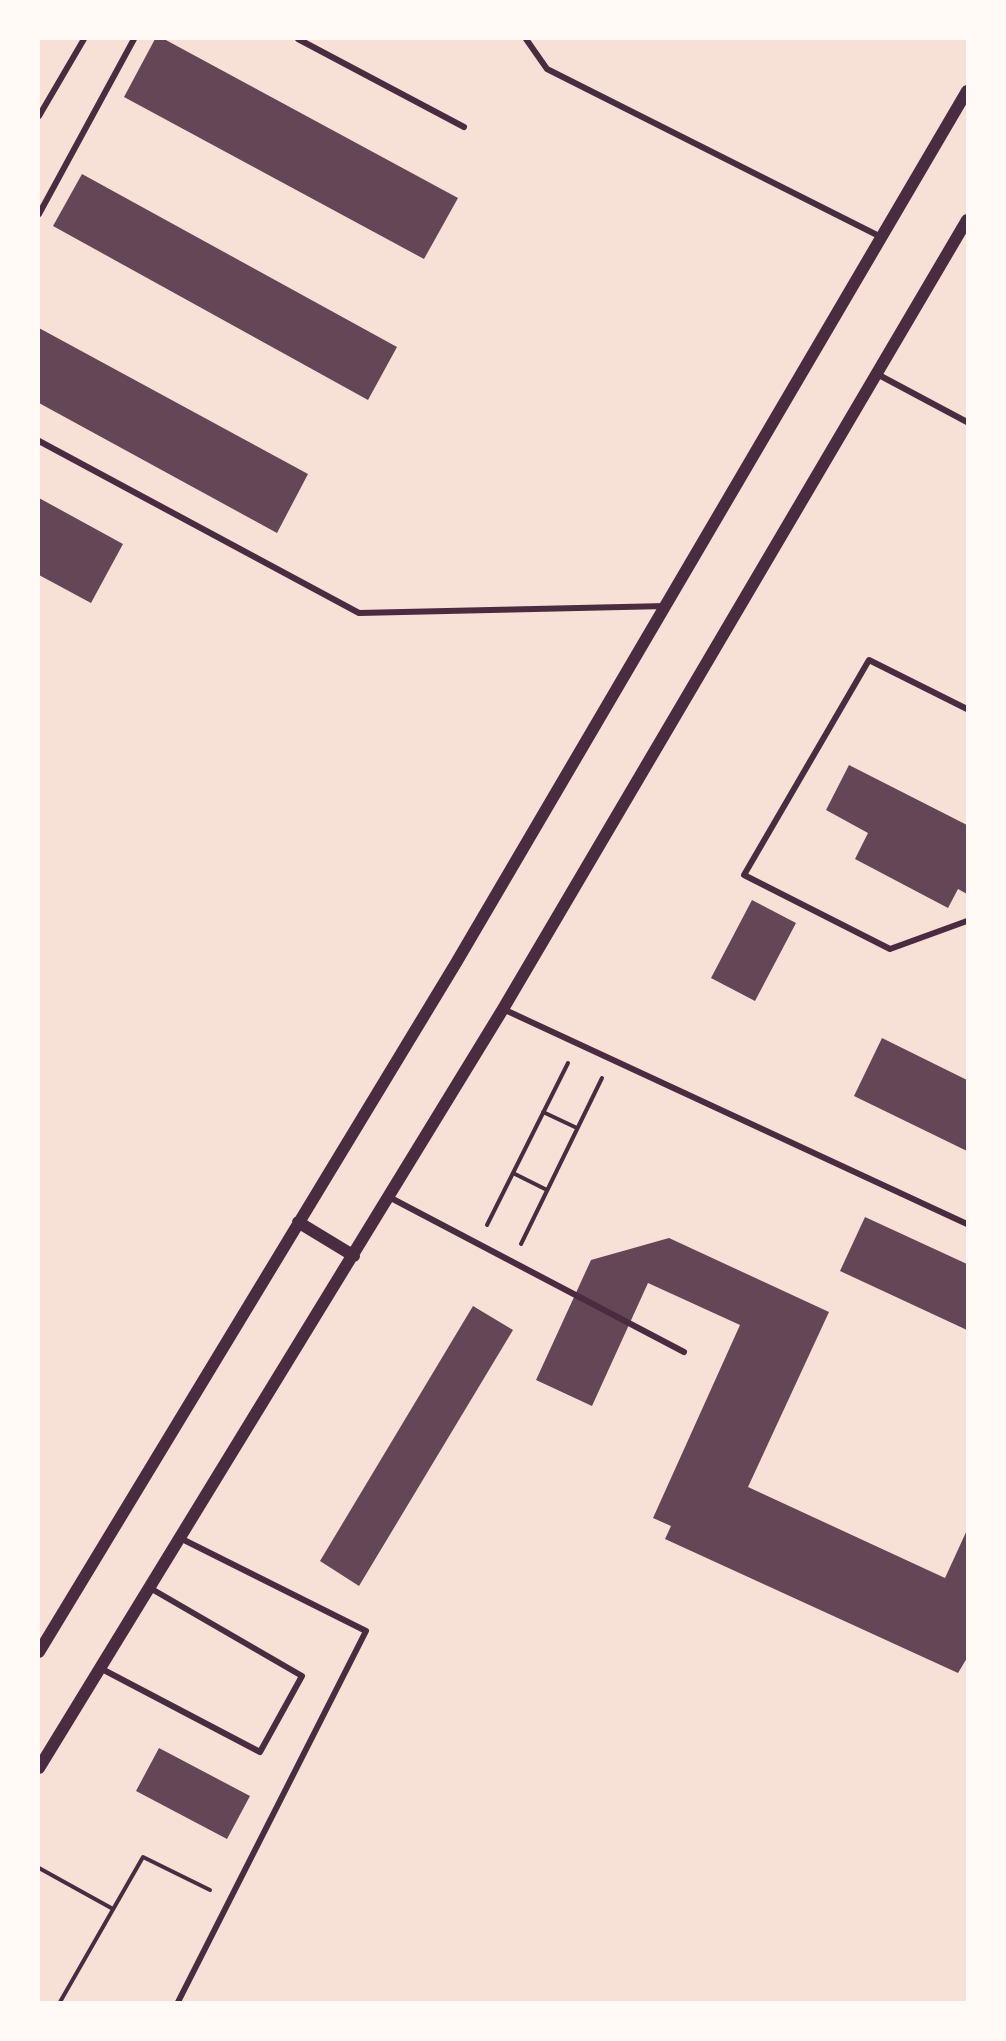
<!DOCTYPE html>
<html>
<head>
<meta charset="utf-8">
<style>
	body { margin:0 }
	#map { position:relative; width:1006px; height:2041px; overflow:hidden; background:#f7e1d7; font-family:"Sofia Sans Condensed",sans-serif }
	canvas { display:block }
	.frame { position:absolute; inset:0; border:40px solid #fffaf5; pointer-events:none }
</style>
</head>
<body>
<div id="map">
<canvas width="1006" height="2041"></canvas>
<div class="frame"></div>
</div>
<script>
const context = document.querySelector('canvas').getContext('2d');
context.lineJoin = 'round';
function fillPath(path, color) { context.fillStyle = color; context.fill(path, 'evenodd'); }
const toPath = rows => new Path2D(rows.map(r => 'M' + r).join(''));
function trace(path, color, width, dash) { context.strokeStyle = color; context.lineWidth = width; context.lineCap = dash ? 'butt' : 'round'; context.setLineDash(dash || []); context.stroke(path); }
fillPath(toPath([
	[155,39,164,39,458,198,424,259,124,97],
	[82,174,397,347,368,400,53,226],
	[39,328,308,474,277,533,39,403],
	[39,498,123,544,91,603,39,575],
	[849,765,967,825,967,894,958,889,948,908,855,859,868,833,826,810],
	[752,900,796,923,755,1001,711,978],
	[882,1038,967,1080,967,1151,854,1096],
	[865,1217,967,1264,967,1330,840,1271],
	[669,1238,829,1312,748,1487,945,1578,967,1530,967,1658,958,1673,665,1539,671,1526,653,1518,740,1325,648,1283,592,1406,536,1380,591,1260],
	[473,1306,513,1330,359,1586,320,1561],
	[159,1748,250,1796,227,1839,136,1791]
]), '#644757');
trace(toPath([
	[543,1112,577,1128],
	[513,1173,547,1190],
	[487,1225,568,1063],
	[521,1244,602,1078],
	[39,1868,113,1909],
	[60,2002,143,1857,210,1890]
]), '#4a2c40', 4);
trace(toPath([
	[298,39,464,127],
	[526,39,547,69,881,237],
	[39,116,84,39],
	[39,214,134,39],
	[877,374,967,422],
	[39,441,359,613,666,606],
	[967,709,869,660,744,875,890,949,967,921],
	[503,1009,967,1224],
	[389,1197,684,1352],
	[100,1668,260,1752,302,1676,150,1588],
	[178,2002,366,1631,180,1538]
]), '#4a2c40', 6);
trace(toPath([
	[298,1222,354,1256],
	[39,1652,456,963,967,91],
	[39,1768,503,1009,967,220]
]), '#4a2c40', 12);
</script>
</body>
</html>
